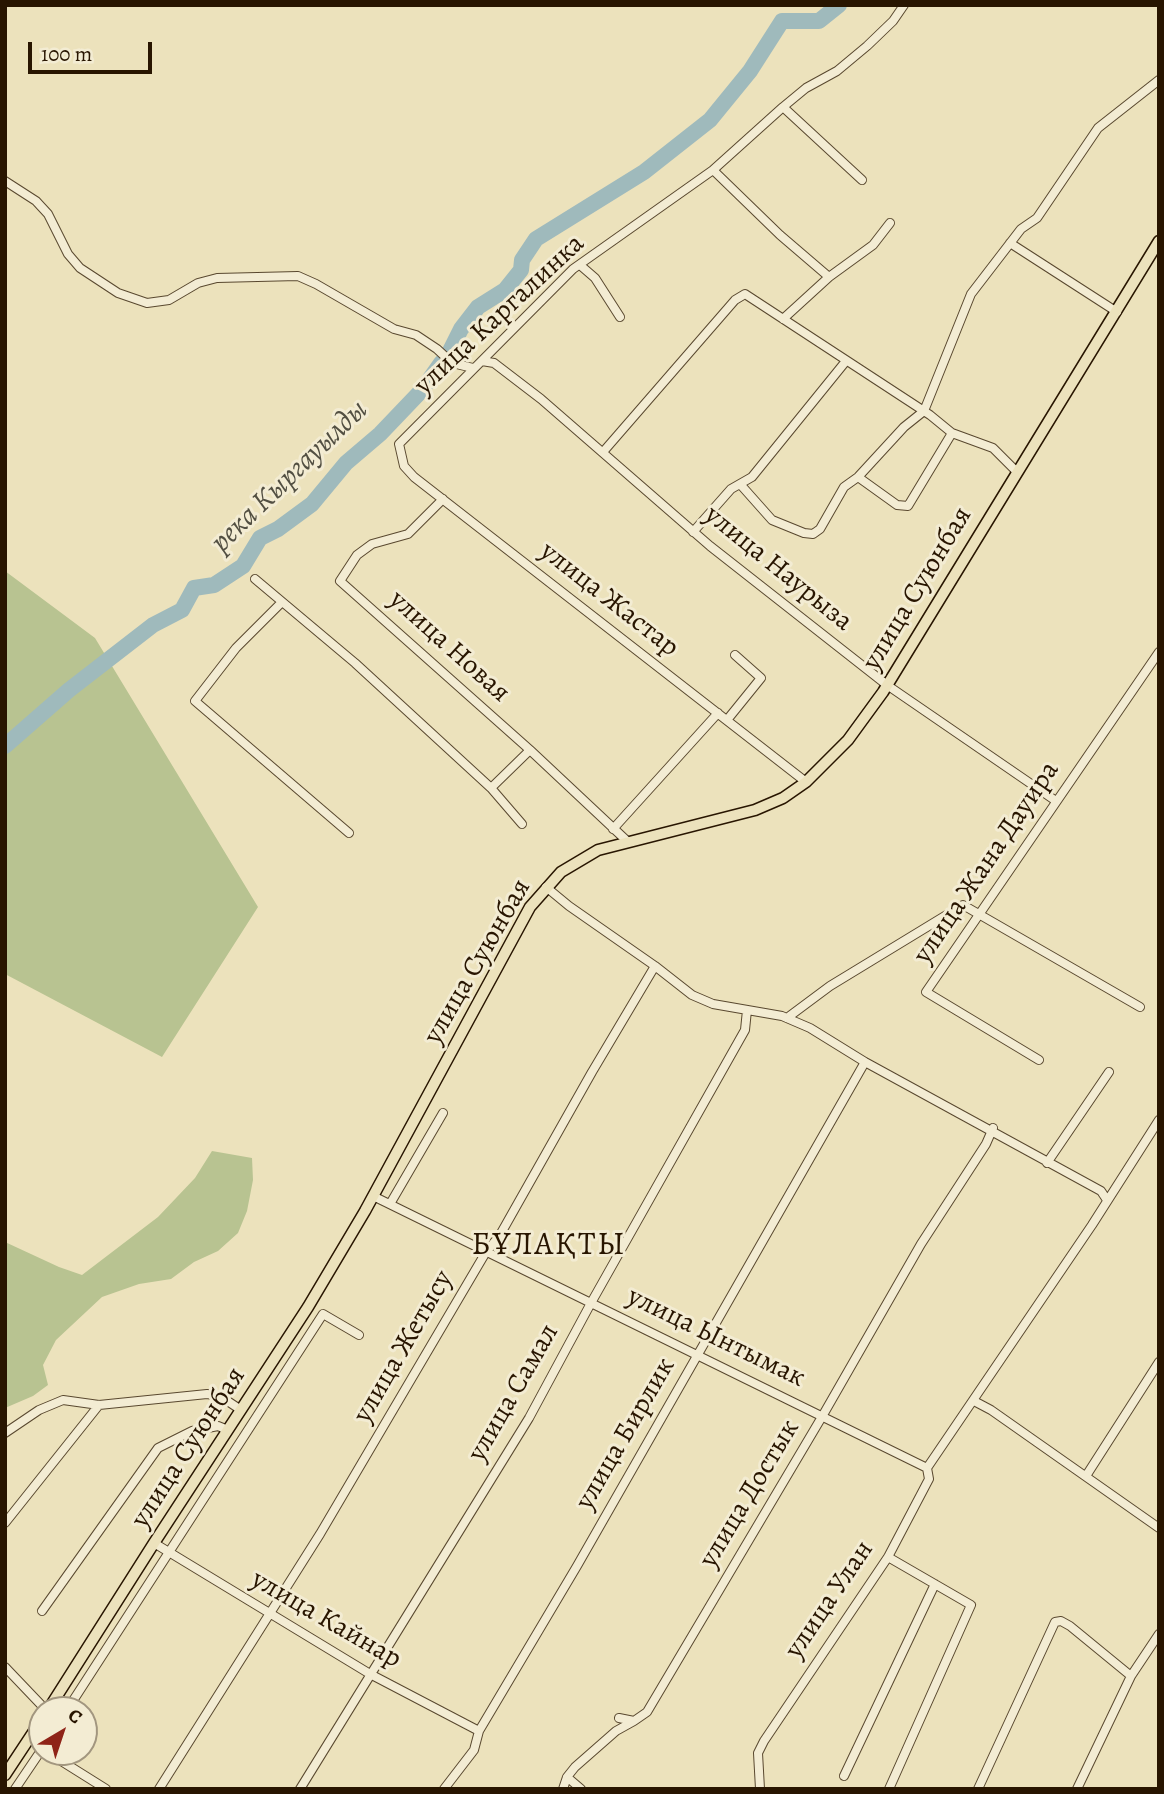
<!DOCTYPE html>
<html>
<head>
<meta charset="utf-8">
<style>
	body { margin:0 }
	#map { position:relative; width:1164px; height:1794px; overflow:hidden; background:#ece2bc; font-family:Alegreya,serif }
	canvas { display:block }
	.frame { position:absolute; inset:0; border:7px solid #281500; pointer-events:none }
	.north { position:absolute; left:28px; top:1696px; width:70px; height:70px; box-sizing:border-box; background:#f3ecd3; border:2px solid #a2967f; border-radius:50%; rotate:39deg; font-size:19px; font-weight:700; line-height:28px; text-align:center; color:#281500 }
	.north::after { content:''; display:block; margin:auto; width:24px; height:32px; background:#8f2418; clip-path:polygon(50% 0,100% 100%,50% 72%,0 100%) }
	.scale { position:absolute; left:28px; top:42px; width:124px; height:32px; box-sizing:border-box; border:4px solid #281500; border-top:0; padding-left:9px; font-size:21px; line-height:24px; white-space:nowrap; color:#281500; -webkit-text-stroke:5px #f3ecd3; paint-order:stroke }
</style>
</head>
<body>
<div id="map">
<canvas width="1164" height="1794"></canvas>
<div class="frame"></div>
<div class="north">С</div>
<div class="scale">100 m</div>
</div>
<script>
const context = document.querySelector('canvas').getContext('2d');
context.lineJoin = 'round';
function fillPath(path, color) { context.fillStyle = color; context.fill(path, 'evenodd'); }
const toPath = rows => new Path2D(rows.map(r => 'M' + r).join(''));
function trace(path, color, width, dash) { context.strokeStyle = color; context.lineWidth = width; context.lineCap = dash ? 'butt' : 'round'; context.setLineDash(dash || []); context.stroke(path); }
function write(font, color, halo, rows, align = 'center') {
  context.font = font + ' Alegreya,serif'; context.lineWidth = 6; context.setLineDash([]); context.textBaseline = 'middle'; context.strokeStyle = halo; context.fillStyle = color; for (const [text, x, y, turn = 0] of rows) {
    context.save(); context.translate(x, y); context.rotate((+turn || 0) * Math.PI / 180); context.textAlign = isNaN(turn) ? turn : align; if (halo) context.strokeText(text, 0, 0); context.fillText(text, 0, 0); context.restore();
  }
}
fillPath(toPath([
	[5,571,95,638,258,907,162,1057,5,974],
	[212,1151,252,1158,253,1180,247,1211,238,1233,218,1251,194,1262,171,1279,139,1284,102,1297,56,1340,43,1365,48,1385,33,1396,5,1408,5,1242,59,1267,82,1275,158,1217,195,1178]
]), '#b8c391');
trace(toPath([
	[450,351,461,329,478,307,505,290,521,270,522,260,536,239,644,172,710,120,750,71,782,21,819,21,839,5],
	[5,746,69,690,153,625,182,610,194,588,214,585,243,566,260,538,278,529,312,504,346,463,380,434,422,390,441,363]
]), '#9fbabc', 16);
const minor = toPath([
	[783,107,862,180],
	[713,170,783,107,806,88,837,71,867,46,893,21,904,5],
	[5,181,36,201,48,214,68,254,80,268,118,293,147,303,169,300,198,283,217,278,298,276,316,284,394,329,416,335,437,349,452,363,473,368],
	[1010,243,1117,312],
	[580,265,595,278,620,317],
	[783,319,829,277,873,245,890,223],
	[482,361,494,363,541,399,710,546,887,685,1056,801],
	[603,452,735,300,745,294,930,415,952,433,993,448,1016,471],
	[858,477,897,505,908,506,952,433],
	[740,484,772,520,804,533,813,534,820,529,844,487,858,477,904,427,924,411,971,294,1021,229,1037,218,1098,128,1159,80],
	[443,499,408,534,372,544,357,555,340,581,530,750,627,841],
	[693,532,731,489,752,477,846,361],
	[255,579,355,663,491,788,522,824],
	[282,602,236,648,195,701,349,833],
	[727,720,761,678,735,655],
	[806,782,414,477,404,466,399,444,573,269,713,170,780,235,829,277],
	[491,788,530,750],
	[613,829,718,713],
	[655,966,692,995,713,1004,782,1016,810,1028,865,1062,1101,1191,1107,1200],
	[787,1018,830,986,963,905,1140,1007],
	[1039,1060,926,992,1159,652],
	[1047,1163,1109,1072],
	[373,1196,927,1468],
	[390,1204,443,1113],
	[974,1401,991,1410,1159,1528],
	[5,1433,39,1410,63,1400,99,1405,207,1394,220,1396,241,1410],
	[927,1468,1092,1225,1159,1120],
	[1086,1476,1159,1362],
	[5,1523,99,1405],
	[154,1543,370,1674,479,1731],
	[888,1557,971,1605,889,1789],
	[42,1611,158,1448,192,1431,218,1426,223,1428,226,1432],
	[5,1667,46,1710],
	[67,1710,323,1314,359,1335],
	[619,1718,634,1721,647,1712,823,1415,921,1244,986,1144,993,1128],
	[47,1752,106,1789],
	[844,1776,935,1584],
	[15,1789,42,1749],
	[159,1789,320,1534,486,1252,500,1235,592,1072,655,966,569,906,546,887],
	[300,1789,529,1418,591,1303,745,1030,747,1010],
	[444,1789,474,1750,479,1731,577,1566,865,1062],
	[563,1789,567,1777],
	[581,1789,567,1777,575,1767,616,1731,634,1721],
	[760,1789,758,1753,764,1741,888,1557,929,1479,927,1468],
	[978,1789,1055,1622,1061,1621,1070,1626,1131,1676],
	[1077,1789,1131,1676,1159,1634]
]);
const major = toPath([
	[48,1710,154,1543,308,1307,365,1211,530,907,561,872,598,850,755,810,783,798,806,782,848,740,883,692,1159,241],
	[5,1775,42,1719]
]);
trace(minor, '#59482f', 10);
trace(major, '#281500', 13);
trace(minor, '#f3ecd3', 8);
trace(major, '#ece2bc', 10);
write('28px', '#281500', '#f3ecd3', [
	["улица Каргалинка",500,315,-43],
	["улица Наурыза",778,569,39],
	["улица Суюнбая",918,589,-59],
	["улица Жастар",609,600,38],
	["улица Новая",449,647,42],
	["улица Жана Дауира",987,863,-56],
	["улица Суюнбая",478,962,-60],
	["улица Ынтымак",716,1338,26],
	["улица Жетысу",404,1347,-60],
	["улица Самал",514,1393,-60],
	["улица Бирлик",626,1434,-60],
	["улица Суюнбая",189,1448,-57],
	["улица Достык",750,1494,-59],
	["улица Улан",830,1600,-56],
	["улица Кайнар",326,1620,30]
]);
write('italic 30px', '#524f42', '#f3ecd3', [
	["река Кыргауылды",290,477,-44]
]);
context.letterSpacing = '2px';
write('32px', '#281500', '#f3ecd3', [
	["БҰЛАҚТЫ",549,1246]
]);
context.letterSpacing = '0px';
</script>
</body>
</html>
